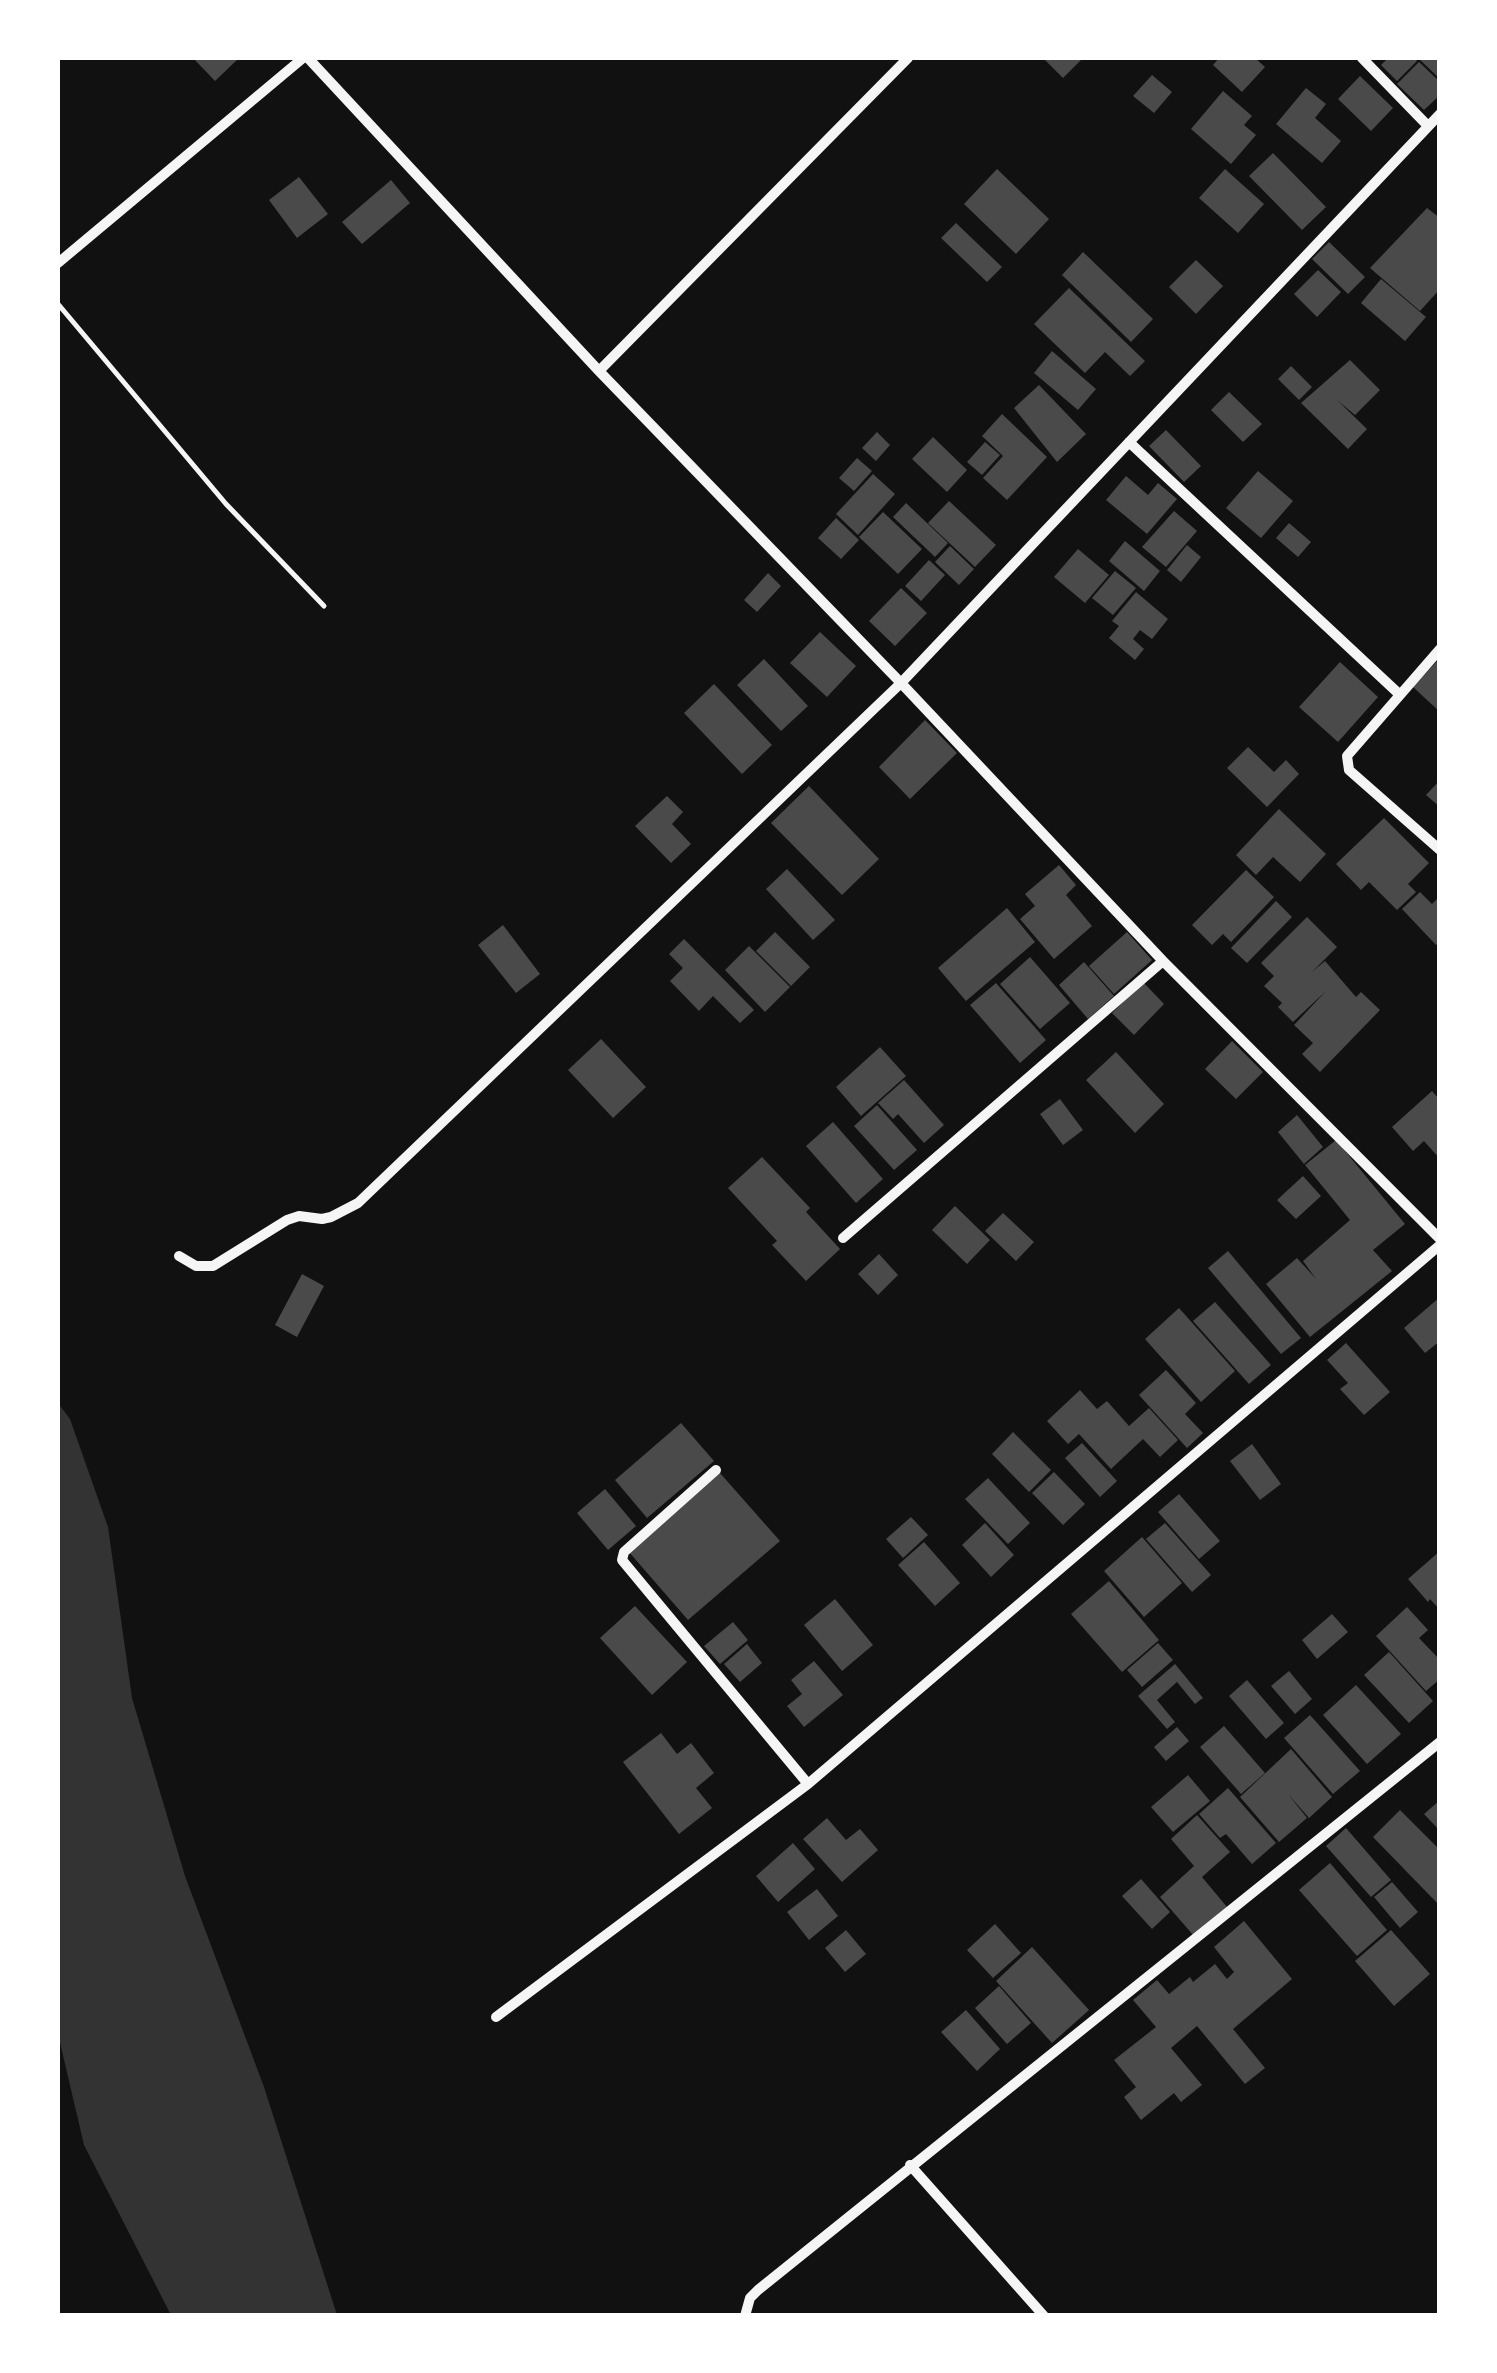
<!DOCTYPE html>
<html>
<head>
<meta charset="utf-8">
<style>
	body { margin:0 }
	#map { position:relative; width:1497px; height:2373px; overflow:hidden; background:#111; font-family:"Work Sans",sans-serif }
	canvas { display:block }
	.frame { position:absolute; inset:0; border:60px solid #fff; pointer-events:none }
</style>
</head>
<body>
<div id="map">
<canvas width="1497" height="2373"></canvas>
<div class="frame"></div>
</div>
<script>
const context = document.querySelector('canvas').getContext('2d');
context.lineJoin = 'round';
function fillPath(path, color) { context.fillStyle = color; context.fill(path, 'evenodd'); }
const toPath = rows => new Path2D(rows.map(r => 'M' + r).join(''));
function trace(path, color, width, dash) { context.strokeStyle = color; context.lineWidth = width; context.lineCap = dash ? 'butt' : 'round'; context.setLineDash(dash || []); context.stroke(path); }
fillPath(toPath([
	[58,1403,70,1419,108,1527,132,1698,185,1876,264,2087,337,2315,171,2315,84,2145,58,2034]
]), '#333');
fillPath(toPath([
	[193,58,235,58,237,60,215,81],
	[1043,58,1083,58,1063,78],
	[1219,58,1255,58,1265,67,1242,92,1213,65],
	[1388,58,1414,58,1417,61,1397,81,1381,65],
	[1418,58,1440,58,1440,79],
	[1419,62,1440,82,1440,95,1424,110,1397,84],
	[1152,75,1172,92,1154,113,1133,96],
	[1360,76,1393,108,1371,131,1338,99],
	[1306,88,1326,104,1315,118,1341,141,1322,163,1276,124],
	[1223,91,1252,116,1244,125,1256,135,1231,164,1191,129],
	[1273,153,1326,207,1302,230,1249,176],
	[997,169,1049,219,1016,254,964,204],
	[1225,169,1264,204,1238,233,1199,198],
	[299,177,328,214,297,238,269,200],
	[391,180,410,203,362,244,342,222],
	[1427,208,1440,218,1440,289,1420,311,1370,268],
	[956,223,1002,267,987,282,941,238],
	[1329,242,1365,277,1348,294,1312,259],
	[1083,252,1153,319,1131,342,1062,275],
	[1196,260,1223,286,1196,314,1169,287],
	[1318,270,1341,292,1317,317,1294,294],
	[1381,279,1426,317,1405,341,1361,303],
	[1069,288,1145,361,1130,376,1105,352,1085,373,1034,324],
	[1052,351,1096,389,1078,410,1034,373],
	[1350,360,1380,390,1355,415,1337,400,1367,429,1348,449,1301,403],
	[1291,366,1312,387,1299,400,1278,379],
	[1039,385,1086,434,1057,462,1014,408],
	[1229,392,1262,424,1243,442,1211,410],
	[1002,414,1047,457,1007,500,983,478,1003,456,982,436],
	[1166,430,1201,466,1184,482,1149,446],
	[877,432,890,445,876,461,862,448],
	[933,437,967,470,947,492,912,459],
	[985,442,1000,455,982,475,967,462],
	[857,458,872,471,854,491,839,478],
	[1258,471,1293,501,1261,538,1226,508],
	[873,474,895,494,858,535,836,514],
	[1126,476,1148,495,1158,483,1177,499,1147,534,1106,500],
	[949,501,996,545,975,567,928,523],
	[906,503,948,543,935,557,893,517],
	[1174,511,1197,531,1166,567,1142,547],
	[883,512,922,549,898,574,859,537],
	[836,518,859,540,841,559,818,538],
	[1289,523,1311,542,1298,557,1276,538],
	[1125,541,1160,571,1144,591,1109,561],
	[1187,545,1201,557,1181,582,1167,570],
	[950,546,974,569,959,585,935,562],
	[1078,549,1109,575,1085,603,1054,577],
	[929,560,945,575,921,601,905,586],
	[1115,571,1136,588,1113,615,1092,598],
	[768,573,781,586,757,612,744,600],
	[901,588,927,613,895,646,869,621],
	[1136,592,1168,619,1152,639,1140,630,1133,639,1144,649,1135,660,1109,638,1119,626,1112,621],
	[820,632,856,666,827,697,790,663],
	[1440,658,1440,712,1413,687],
	[764,659,808,706,781,731,737,685],
	[1340,662,1378,697,1338,742,1299,707],
	[714,684,772,745,742,774,684,713],
	[925,720,957,753,910,799,879,767],
	[1248,747,1274,772,1286,760,1299,774,1267,807,1227,768],
	[1440,780,1440,807,1426,795],
	[809,786,879,859,842,895,771,823],
	[667,796,683,812,672,824,691,844,671,863,635,826],
	[1279,809,1326,854,1300,882,1273,857,1256,875,1236,855],
	[1384,818,1429,863,1408,884,1416,892,1397,910,1369,882,1361,890,1336,864],
	[1059,865,1076,885,1066,895,1092,926,1054,959,1020,919,1035,906,1025,894],
	[787,869,835,920,813,940,766,889],
	[1246,870,1274,897,1231,942,1223,934,1212,945,1192,925],
	[1420,892,1432,904,1440,896,1440,942,1436,945,1402,909],
	[1276,901,1292,917,1247,963,1231,948],
	[1007,908,1035,942,966,1001,938,968],
	[1307,917,1337,947,1312,972,1325,961,1356,997,1361,992,1380,1010,1320,1072,1302,1054,1313,1043,1294,1025,1326,991,1293,1022,1278,1007,1282,1003,1264,986,1274,976,1261,963],
	[503,925,540,974,516,993,478,945],
	[775,932,810,967,791,986,756,951],
	[1127,932,1152,960,1114,994,1089,966],
	[684,939,754,1010,740,1023,713,996,699,1011,670,981,683,968,669,954],
	[749,946,790,987,765,1012,725,970],
	[1030,957,1070,1003,1040,1029,1000,984],
	[1084,962,1114,996,1088,1019,1059,985],
	[1143,982,1164,1004,1134,1035,1112,1013],
	[996,983,1046,1040,1020,1063,970,1005],
	[601,1039,646,1087,613,1118,568,1070],
	[1232,1041,1263,1072,1236,1099,1205,1069],
	[880,1047,906,1076,861,1116,836,1087],
	[1116,1052,1164,1104,1135,1133,1086,1080],
	[904,1080,944,1125,924,1143,898,1114,893,1119,878,1103],
	[1432,1091,1440,1100,1440,1159,1424,1141,1413,1151,1392,1127],
	[1060,1099,1083,1130,1063,1145,1040,1114],
	[877,1105,917,1150,894,1170,854,1126],
	[1297,1115,1323,1147,1304,1164,1278,1132],
	[833,1122,883,1179,856,1203,806,1146],
	[1336,1140,1405,1224,1373,1250,1392,1271,1310,1337,1266,1284,1297,1258,1316,1279,1303,1261,1350,1220,1305,1165],
	[762,1157,810,1208,806,1212,840,1249,806,1281,772,1245,777,1241,728,1188],
	[1303,1176,1321,1196,1296,1219,1277,1200],
	[955,1206,990,1240,967,1264,932,1230],
	[1003,1213,1034,1242,1016,1261,985,1231],
	[1228,1251,1301,1338,1281,1354,1208,1268],
	[879,1254,898,1275,878,1295,858,1274],
	[302,1274,324,1286,297,1337,275,1325],
	[1440,1297,1440,1341,1425,1353,1404,1328],
	[1215,1302,1271,1365,1249,1384,1193,1321],
	[1179,1308,1235,1371,1201,1402,1145,1339],
	[1346,1343,1390,1392,1364,1415,1340,1389,1348,1383,1327,1360],
	[1166,1370,1196,1403,1185,1414,1203,1433,1187,1448,1139,1395],
	[1080,1390,1097,1409,1107,1401,1129,1426,1149,1408,1178,1440,1160,1457,1143,1439,1111,1469,1079,1434,1068,1444,1047,1421],
	[681,1423,714,1461,647,1518,615,1480],
	[1013,1432,1051,1470,1029,1492,992,1454],
	[1082,1443,1117,1481,1100,1497,1065,1458],
	[1252,1444,1281,1484,1260,1500,1230,1461],
	[1054,1472,1085,1504,1063,1525,1032,1493],
	[720,1473,780,1541,688,1620,629,1552],
	[988,1478,1030,1523,1008,1544,965,1499],
	[605,1489,636,1526,608,1550,577,1513],
	[1179,1494,1220,1541,1199,1559,1158,1512],
	[911,1517,928,1535,903,1558,886,1539],
	[985,1523,1014,1555,991,1577,962,1545],
	[1165,1523,1211,1575,1192,1592,1146,1539],
	[1142,1537,1182,1583,1144,1617,1104,1571],
	[924,1542,960,1583,935,1606,898,1565],
	[1440,1551,1440,1610,1430,1599,1428,1602,1408,1579],
	[1109,1581,1159,1640,1122,1672,1071,1614],
	[835,1599,873,1645,842,1671,804,1625],
	[635,1606,687,1662,652,1695,600,1638],
	[1407,1607,1428,1630,1419,1638,1440,1660,1440,1679,1426,1691,1376,1636],
	[1332,1614,1348,1632,1317,1659,1302,1640],
	[733,1622,748,1640,720,1664,704,1646],
	[1158,1643,1173,1660,1142,1687,1127,1670],
	[747,1644,762,1663,740,1682,724,1664],
	[1389,1652,1433,1701,1409,1723,1364,1675],
	[814,1661,843,1695,804,1727,787,1706,802,1694,791,1680],
	[1175,1664,1203,1698,1195,1704,1177,1682,1157,1700,1175,1722,1167,1729,1138,1696],
	[1289,1671,1312,1699,1295,1714,1271,1686],
	[1247,1680,1284,1723,1266,1739,1229,1696],
	[1356,1685,1401,1734,1367,1764,1323,1715],
	[1310,1715,1360,1771,1333,1794,1284,1738],
	[1224,1726,1265,1773,1241,1794,1200,1747],
	[1177,1727,1189,1741,1166,1761,1154,1747],
	[661,1733,677,1754,691,1743,714,1773,696,1788,712,1808,679,1834,623,1762],
	[1291,1749,1332,1797,1309,1818,1288,1794,1307,1818,1279,1842,1240,1797],
	[1188,1775,1210,1801,1173,1832,1151,1807],
	[1228,1788,1276,1843,1252,1864,1226,1834,1220,1838,1199,1814],
	[1440,1800,1440,1831,1424,1814],
	[1400,1810,1440,1850,1440,1906,1373,1837],
	[1197,1815,1230,1852,1202,1877,1227,1907,1194,1936,1160,1897,1194,1866,1171,1839],
	[827,1818,846,1840,860,1829,878,1850,842,1882,803,1839],
	[1346,1828,1391,1880,1371,1897,1326,1846],
	[793,1843,815,1869,778,1902,756,1876],
	[1330,1863,1387,1930,1357,1956,1299,1890],
	[1141,1879,1170,1912,1152,1929,1122,1896],
	[1392,1882,1418,1912,1400,1928,1374,1897],
	[817,1889,838,1916,809,1940,787,1912],
	[1244,1921,1292,1979,1233,2029,1265,2068,1245,2084,1197,2026,1171,2048,1202,2085,1181,2102,1174,2093,1141,2120,1124,2097,1136,2087,1114,2060,1156,2027,1133,2000,1157,1980,1169,1994,1190,1977,1193,1982,1215,1964,1227,1979,1234,1972,1214,1947],
	[995,1924,1021,1953,993,1978,967,1950],
	[846,1930,866,1954,845,1972,825,1948],
	[1391,1930,1430,1974,1394,2006,1355,1961],
	[1032,1947,1089,2010,1052,2043,996,1981],
	[999,1986,1031,2023,1007,2044,975,2008],
	[966,2010,1000,2049,977,2071,941,2032]
]), '#4a4a4a');
trace(toPath([
	[58,304,226,504,324,606]
]), '#f5f5f5', 5);
trace(toPath([
	[308,58,599,371,901,683,1163,961,1440,1239],
	[1362,58,1428,126],
	[58,263,303,58],
	[599,371,908,58],
	[1129,442,1398,693],
	[1440,649,1347,756,1349,770,1440,850],
	[843,1238,1163,961],
	[179,1256,196,1266,213,1266,287,1220,299,1216,322,1219,331,1217,358,1203,901,683,1440,114],
	[716,1470,624,1552,622,1560,808,1784],
	[496,2017,808,1784,1440,1245],
	[910,2165,1044,2316],
	[745,2316,750,2298,758,2290,1440,1742]
]), '#f5f5f5', 10);
</script>
</body>
</html>
